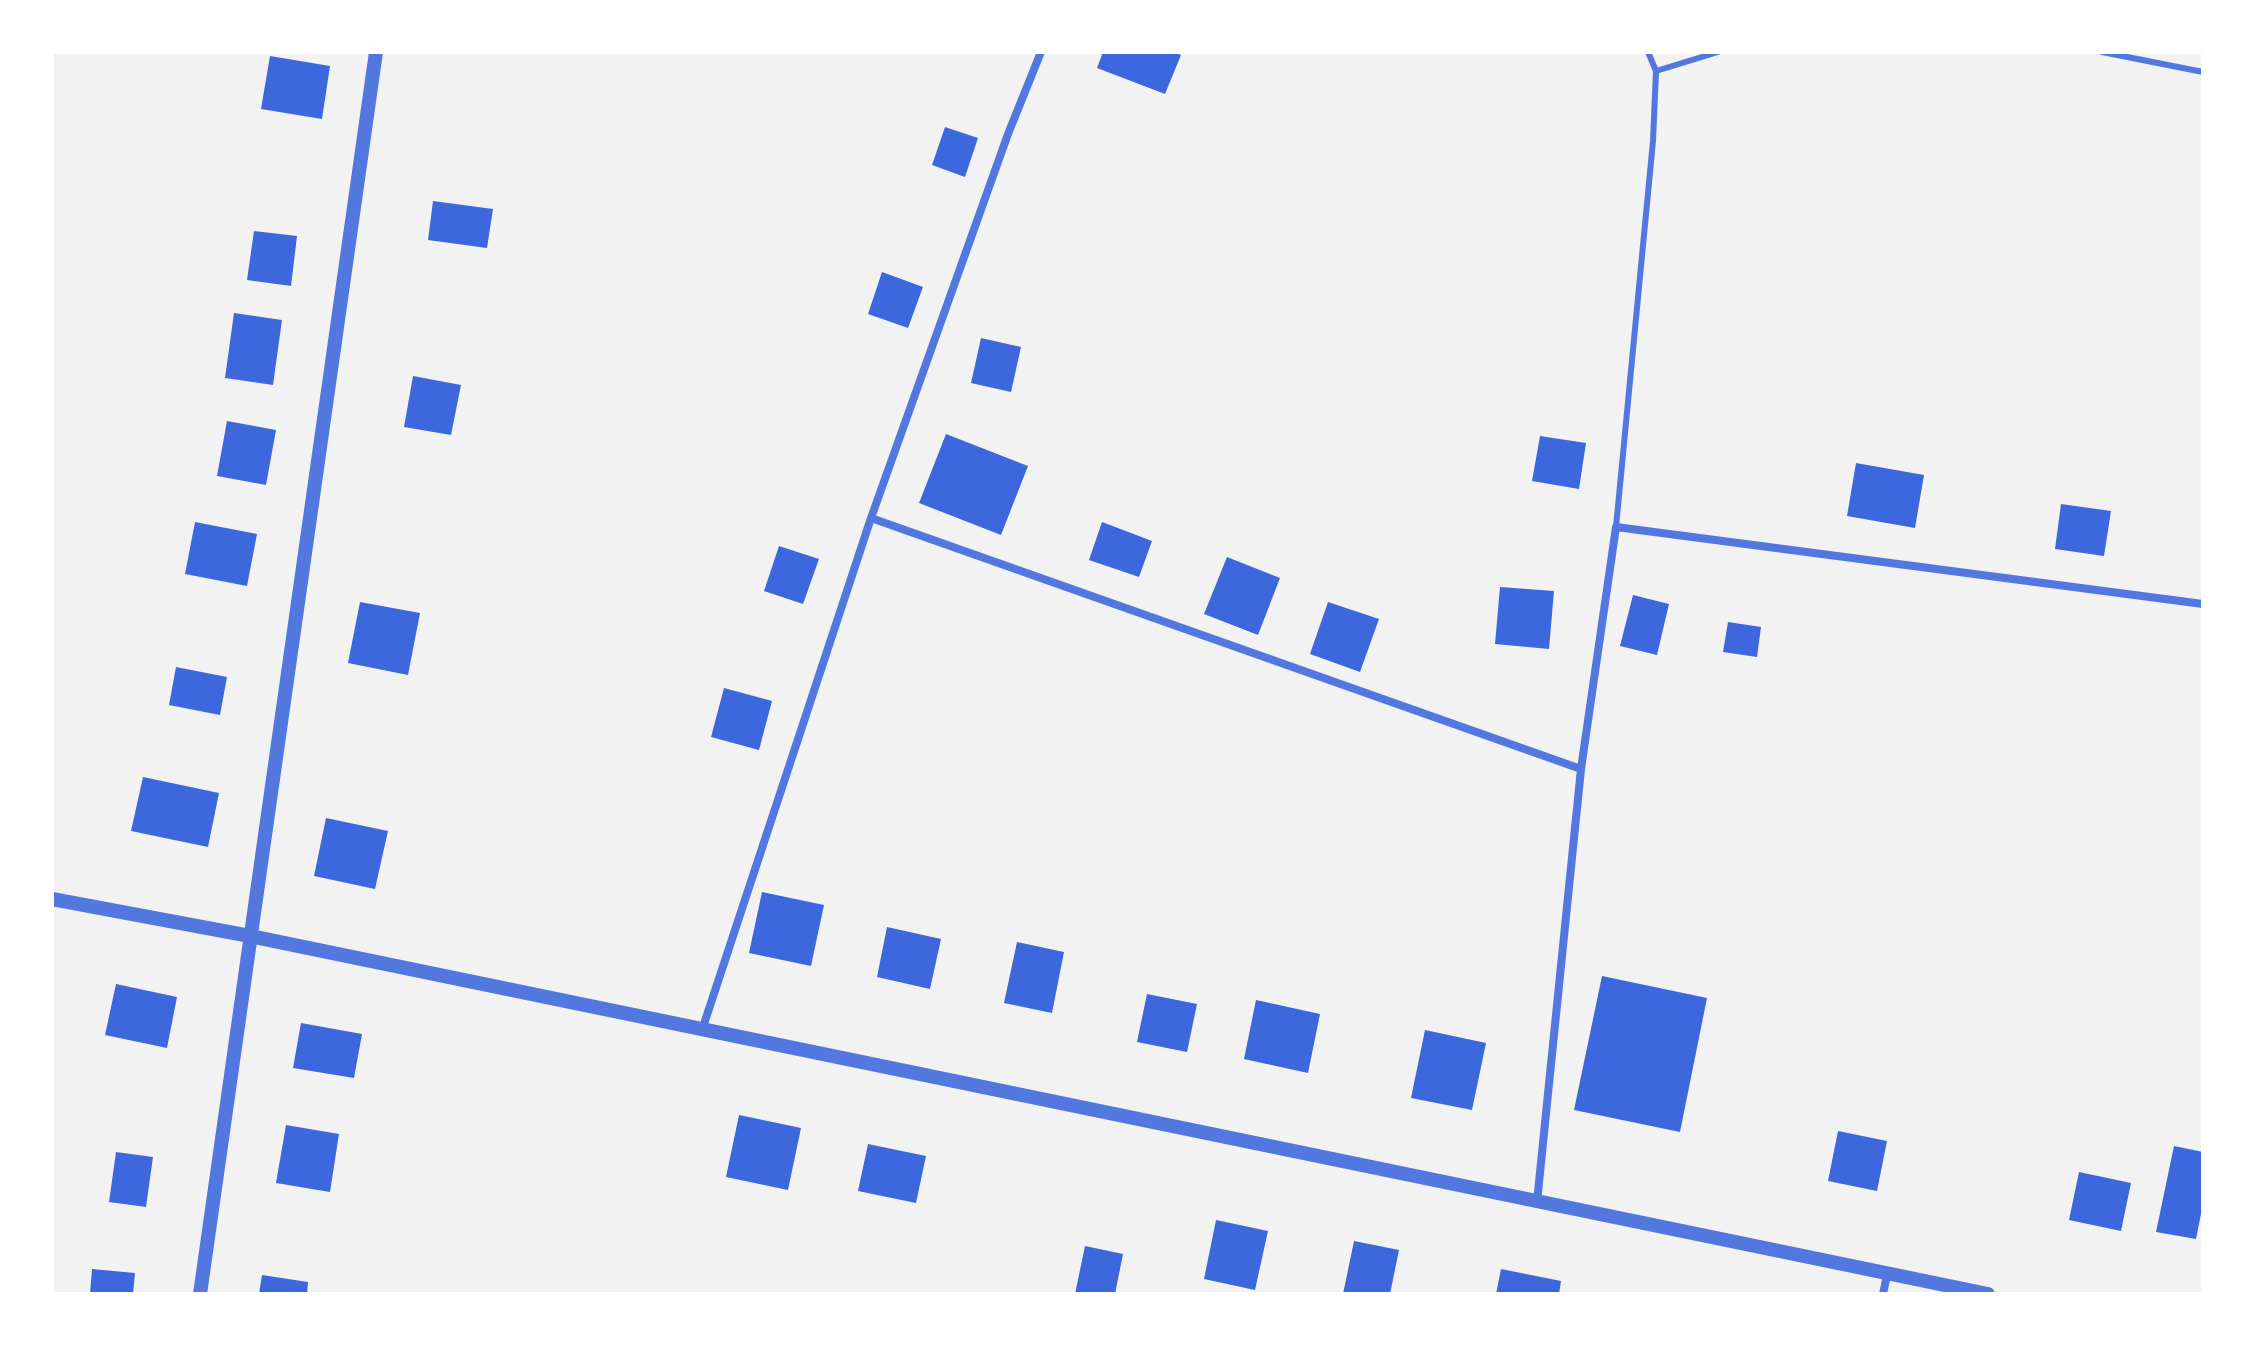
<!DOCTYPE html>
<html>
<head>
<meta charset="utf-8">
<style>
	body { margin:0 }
	#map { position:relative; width:2255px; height:1346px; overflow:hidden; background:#f2f2f2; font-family:Commissioner,sans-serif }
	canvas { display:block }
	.frame { position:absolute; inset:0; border:54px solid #fff; pointer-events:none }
</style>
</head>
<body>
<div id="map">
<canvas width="2255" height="1346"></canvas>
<div class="frame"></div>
</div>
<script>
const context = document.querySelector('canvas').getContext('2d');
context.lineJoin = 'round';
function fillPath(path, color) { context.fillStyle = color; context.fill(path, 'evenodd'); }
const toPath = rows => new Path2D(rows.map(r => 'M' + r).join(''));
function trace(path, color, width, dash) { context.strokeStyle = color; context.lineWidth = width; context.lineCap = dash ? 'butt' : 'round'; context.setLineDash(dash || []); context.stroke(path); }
fillPath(toPath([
	[1103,52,1173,52,1181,55,1165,94,1097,68],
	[270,56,330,66,322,119,261,109],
	[945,127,978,138,965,177,932,165],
	[433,201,493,209,487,248,428,240],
	[254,231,297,236,291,286,247,280],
	[882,272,923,287,908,328,868,314],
	[234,313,282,320,273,385,225,378],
	[981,338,1021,347,1011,392,971,383],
	[413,376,461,385,451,435,404,427],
	[227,421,276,430,266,485,217,476],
	[946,434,1028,466,1001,535,919,503],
	[1540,436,1586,443,1579,489,1532,481],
	[1856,463,1924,475,1915,528,1847,516],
	[2061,504,2111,511,2104,556,2055,549],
	[195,522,257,534,247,586,185,574],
	[1102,522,1152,541,1139,577,1089,560],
	[779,546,819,559,803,604,764,591],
	[1227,557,1280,578,1258,635,1204,614],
	[1500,587,1554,591,1549,649,1495,644],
	[1633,595,1669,604,1657,655,1620,646],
	[360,602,420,613,408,675,348,663],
	[1328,602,1379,619,1360,672,1310,654],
	[1728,622,1761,627,1757,657,1723,652],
	[176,667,227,677,220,715,169,705],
	[724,688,772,701,759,750,711,737],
	[143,777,219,793,208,847,131,831],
	[326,818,388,831,375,889,314,876],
	[762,892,824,905,811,966,749,953],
	[887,927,941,939,930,989,877,977],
	[1017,942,1064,952,1052,1013,1004,1003],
	[1602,976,1707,998,1680,1132,1574,1110],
	[116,984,177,997,167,1048,105,1035],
	[1147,994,1197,1004,1187,1052,1137,1042],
	[1256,1000,1320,1014,1308,1073,1244,1059],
	[301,1023,362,1034,354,1078,293,1068],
	[1425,1030,1486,1043,1472,1110,1411,1098],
	[739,1115,801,1128,788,1190,726,1177],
	[286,1125,339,1134,330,1192,276,1183],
	[1838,1131,1887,1141,1877,1191,1828,1181],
	[868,1144,926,1156,916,1203,858,1191],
	[2174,1146,2203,1152,2203,1204,2196,1239,2156,1232],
	[116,1152,153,1157,146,1207,109,1202],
	[2079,1172,2131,1183,2121,1231,2069,1220],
	[1216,1220,1268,1231,1255,1290,1204,1279],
	[1354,1241,1399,1250,1390,1294,1343,1294],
	[1085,1246,1123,1254,1115,1294,1075,1294],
	[92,1269,135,1273,133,1294,90,1294],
	[1501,1269,1561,1281,1559,1294,1496,1294],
	[262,1275,308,1282,307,1294,259,1294]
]), '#3d67dc');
trace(toPath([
	[2102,52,2203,72],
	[1656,71,1718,52],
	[1616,527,1653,141,1656,71,1648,52]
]), '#5277de', 6);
trace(toPath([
	[871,518,1581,769],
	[702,1030,871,518,1008,134,1041,52],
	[1537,1202,1581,769,1616,527,2203,604],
	[1883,1294,1887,1275]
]), '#5277de', 8);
trace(toPath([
	[52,899,250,936,1988,1294],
	[200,1294,376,52]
]), '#5277de', 14);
</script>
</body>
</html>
